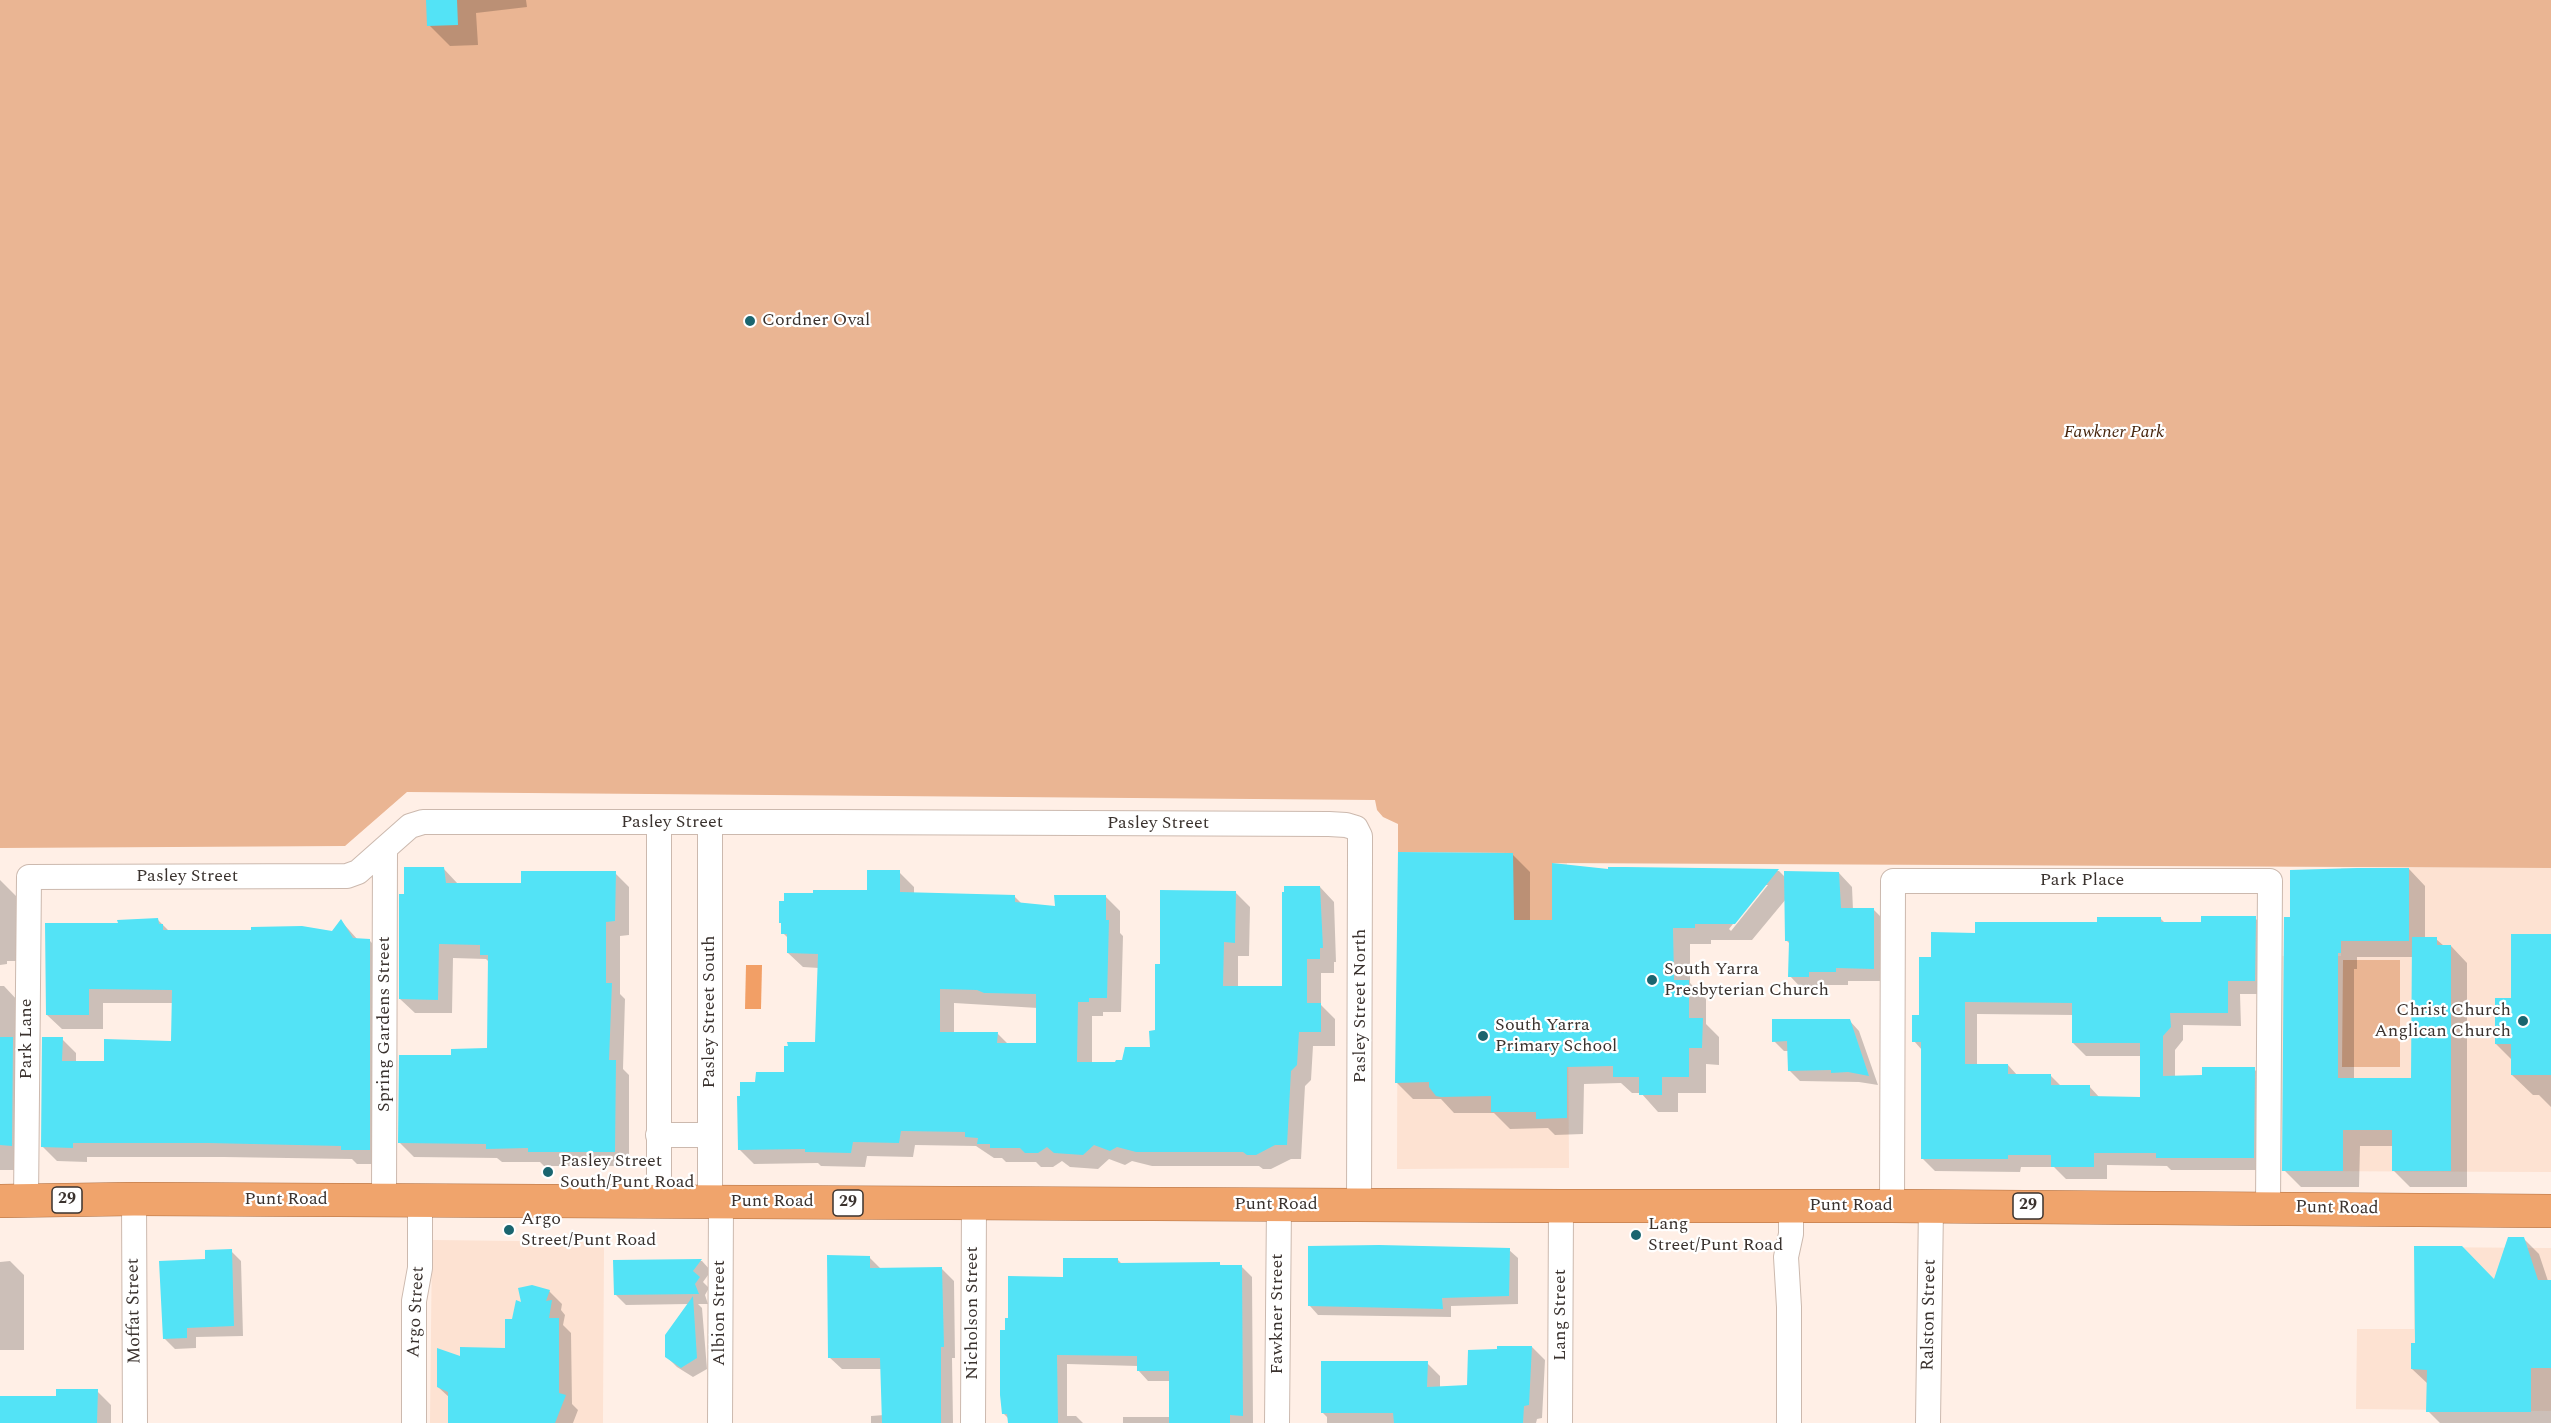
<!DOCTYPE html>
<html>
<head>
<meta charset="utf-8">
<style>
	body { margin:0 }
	canvas { display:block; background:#ffefe6 }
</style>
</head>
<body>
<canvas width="2551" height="1423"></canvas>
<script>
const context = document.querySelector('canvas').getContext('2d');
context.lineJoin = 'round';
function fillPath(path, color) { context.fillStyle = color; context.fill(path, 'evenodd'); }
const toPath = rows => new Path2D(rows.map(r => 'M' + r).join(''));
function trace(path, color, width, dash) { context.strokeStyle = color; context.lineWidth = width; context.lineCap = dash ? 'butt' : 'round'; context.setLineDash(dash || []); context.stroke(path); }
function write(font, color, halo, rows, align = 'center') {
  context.font = font + ' Spectral,serif'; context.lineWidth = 4.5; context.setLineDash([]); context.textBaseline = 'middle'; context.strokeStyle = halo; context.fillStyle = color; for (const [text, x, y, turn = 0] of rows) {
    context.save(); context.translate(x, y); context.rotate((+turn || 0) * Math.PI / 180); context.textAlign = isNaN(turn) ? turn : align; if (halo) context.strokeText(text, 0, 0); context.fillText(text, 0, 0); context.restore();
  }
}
fillPath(toPath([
	[1398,852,1513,853,1514,863,1567,863,1569,1168,1397,1169],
	[2341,868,2551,868,2551,1172,2279,1171,2279,956,2341,956],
	[432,1240,604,1242,603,1423,430,1423],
	[2414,1247,2551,1248,2551,1411,2356,1409,2357,1329,2414,1329]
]), '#fde2d2');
fillPath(toPath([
	[0,0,2551,0,2551,868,1552,863,1552,897,1568,924,1513,920,1513,853,1398,852,1398,824,1383,817,1377,810,1375,800,407,792,345,846,0,848],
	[2343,960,2400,960,2400,1067,2342,1067]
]), '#eab593');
fillPath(toPath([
	[746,965,762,965,761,1009,745,1009]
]), '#f29f66');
fillPath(toPath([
	[427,0,526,0,527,7,476,13,478,45,450,46,429,25],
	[1513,855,1530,872,1530,922,1553,922,1609,871,1625,868,1779,871,1786,878,1839,873,1852,887,1853,910,1873,909,1887,923,1887,981,1848,981,1848,985,1822,985,1822,990,1803,990,1790,976,1790,944,1786,940,1786,899,1752,940,1711,940,1711,944,1690,944,1690,983,1706,999,1706,1024,1719,1037,1719,1065,1706,1064,1706,1093,1678,1093,1678,1112,1658,1112,1641,1093,1632,1093,1621,1083,1584,1084,1583,1134,1555,1135,1548,1128,1510,1129,1494,1113,1454,1113,1441,1099,1413,1099,1396,1082],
	[1764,885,1768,885,1731,931,1729,929],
	[443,868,458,884,522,885,615,873,629,887,629,935,620,936,620,994,625,999,623,1069,629,1075,629,1166,544,1166,540,1162,502,1162,497,1158,414,1157,400,1143,453,1057,488,1050,490,963,486,959,453,958,452,1013,415,1013,400,999,405,895],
	[2409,869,2425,886,2425,939,2436,939,2444,946,2451,946,2467,963,2467,1187,2410,1187,2394,1171,2394,1146,2360,1146,2359,1187,2301,1187,2284,1170,2291,918],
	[2357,957,2413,957,2413,1080,2354,1080,2354,969,2357,969],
	[899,872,914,887,914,893,1014,896,1022,904,1056,907,1105,896,1120,911,1120,933,1123,936,1121,1012,1103,1012,1103,1016,1092,1016,1092,1063,1117,1064,1152,1049,1157,1032,1161,965,1235,892,1250,907,1249,956,1238,956,1238,987,1284,988,1320,887,1334,902,1336,962,1334,962,1334,973,1321,973,1321,1005,1335,1019,1335,1046,1313,1046,1311,1080,1305,1086,1301,1159,1291,1159,1271,1169,1263,1169,1259,1166,1152,1166,1132,1161,1125,1165,1109,1159,1098,1169,1070,1167,1062,1161,1053,1167,1041,1167,1036,1162,1006,1162,1002,1158,994,1158,976,1146,915,1145,913,1157,867,1156,865,1167,821,1166,818,1163,754,1164,739,1149,757,1083,786,1074,817,1044,819,968,803,967,788,953,789,939,783,933,781,923,869,892],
	[954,1003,1038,1008,1037,1045,1009,1045,997,1033,954,1033],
	[0,880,17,897,21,961,7,961,7,964,0,965],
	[2160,918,2166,924,2203,924,2255,918,2268,931,2267,994,2240,994,2241,1026,2183,1025,2183,1040,2175,1050,2175,1077,2204,1077,2254,1069,2267,1082,2266,1170,2171,1170,2167,1166,2107,1165,2107,1179,2066,1179,2054,1167,2021,1167,2020,1172,1935,1171,1922,1158,1922,1050,1914,1041,1932,958,1977,934],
	[1977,1014,2073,1015,2073,1043,2086,1056,2142,1056,2142,1098,2100,1098,2089,1086,2061,1086,2051,1076,2018,1076,2008,1065,1977,1065],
	[158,920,169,931,332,933,341,921,358,940,370,941,384,955,384,1164,357,1164,352,1159,223,1157,87,1157,87,1162,57,1161,42,1146,62,1039,76,1053,76,1062,106,1063,173,1043,174,1003,103,1003,103,1029,62,1029,47,1015,119,925],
	[2551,935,2551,1107,2539,1095,2533,1095,2512,1075,2512,1060,2496,1044,2512,999],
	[0,986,4,986,19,1002,19,1170,0,1170],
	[1849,1020,1859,1031,1878,1085,1859,1082,1800,1081,1789,1070,1789,1051,1784,1051,1774,1041],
	[2523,1238,2539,1254,2551,1290,2551,1423,2440,1423,2428,1411,2428,1384,2412,1369,2416,1345,2495,1282],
	[1509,1250,1518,1258,1518,1304,1451,1306,1451,1317,1318,1315,1310,1306],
	[231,1251,241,1261,243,1336,196,1337,196,1348,175,1349,164,1338,207,1261],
	[869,1257,881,1269,942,1269,954,1281,955,1358,952,1358,953,1423,871,1423,871,1416,884,1415,882,1369,842,1369,829,1357],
	[1118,1260,1123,1265,1219,1264,1222,1266,1241,1266,1252,1277,1253,1423,1123,1423,1123,1417,1170,1417,1170,1381,1148,1381,1138,1370,1138,1366,1067,1364,1067,1416,1076,1416,1083,1423,1009,1423,1009,1419,1003,1413,1006,1332,1009,1319,1064,1278],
	[10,1261,24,1275,24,1350,0,1350,0,1262],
	[615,1261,702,1261,711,1271,703,1282,709,1288,705,1295,708,1304,698,1304,702,1308,707,1369,693,1377,677,1367,666,1356,689,1304,626,1305,615,1294],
	[549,1291,562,1304,561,1310,565,1315,563,1325,571,1333,572,1404,578,1410,573,1423,450,1423,450,1398,438,1387,462,1358,507,1350,513,1320,523,1304],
	[1532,1347,1545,1360,1542,1418,1537,1419,1536,1423,1327,1423,1327,1417,1322,1412,1427,1363,1440,1376,1440,1388,1469,1387],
	[97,1391,111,1405,111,1423,1,1423,0,1397,58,1398]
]), '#0003');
fillPath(toPath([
	[426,0,457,0,458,25,427,26],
	[1398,852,1513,853,1514,920,1552,920,1552,863,1608,869,1608,867,1625,867,1779,869,1735,924,1695,924,1695,928,1673,928,1674,980,1689,980,1689,1018,1703,1018,1702,1048,1689,1048,1689,1077,1662,1077,1662,1095,1639,1095,1639,1077,1613,1077,1613,1066,1567,1067,1567,1118,1536,1119,1536,1112,1491,1112,1491,1096,1441,1097,1436,1096,1429,1087,1429,1082,1395,1083],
	[404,867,444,867,446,883,521,883,521,871,616,871,615,921,606,922,606,983,612,983,609,1060,616,1060,615,1152,528,1152,528,1148,486,1149,486,1144,398,1143,399,1055,451,1055,451,1049,487,1048,488,955,480,955,480,945,439,944,438,1000,399,999,399,894,404,894],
	[2357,868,2409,868,2409,941,2341,941,2341,953,2338,953,2338,1078,2411,1078,2412,937,2437,937,2437,945,2451,945,2451,1171,2392,1171,2392,1130,2343,1130,2343,1171,2282,1171,2284,917,2290,917,2290,870],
	[867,870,900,870,900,892,1015,895,1015,902,1055,906,1054,895,1106,895,1106,920,1109,920,1107,998,1089,998,1089,1002,1078,1002,1077,1062,1115,1062,1116,1060,1122,1060,1125,1047,1150,1047,1149,1031,1155,1030,1155,964,1160,964,1160,890,1236,891,1235,943,1224,942,1223,986,1282,986,1282,892,1284,892,1284,886,1320,886,1323,948,1320,948,1320,959,1307,959,1307,1003,1321,1003,1321,1032,1299,1032,1297,1065,1291,1071,1287,1145,1275,1145,1256,1155,1247,1155,1243,1152,1136,1152,1117,1147,1110,1151,1094,1145,1083,1155,1054,1153,1047,1147,1038,1153,1025,1153,1020,1148,990,1148,990,1144,977,1144,978,1138,965,1137,965,1132,901,1131,899,1143,853,1142,851,1153,805,1152,805,1149,738,1150,737,1096,740,1096,740,1082,755,1082,756,1072,784,1072,784,1046,788,1046,787,1042,815,1042,818,954,787,953,787,934,781,934,781,923,779,923,779,901,784,901,784,893,813,893,813,890,867,890],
	[940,989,977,990,984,993,1036,994,1036,1043,997,1043,998,1032,940,1032],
	[1784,871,1839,872,1841,908,1874,908,1874,969,1836,968,1836,972,1809,972,1809,977,1788,977,1789,941,1785,941],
	[2201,916,2256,916,2255,981,2228,981,2228,1013,2170,1013,2171,1027,2163,1036,2163,1076,2202,1075,2202,1067,2255,1067,2254,1158,2156,1158,2156,1153,2094,1153,2094,1167,2051,1167,2051,1155,2008,1155,2008,1159,1921,1159,1921,1042,1912,1042,1912,1015,1919,1015,1919,957,1931,957,1931,932,1975,933,1975,922,2097,922,2097,917,2161,917,2161,922,2201,922],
	[1965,1002,2072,1003,2072,1043,2140,1043,2140,1097,2090,1096,2090,1085,2051,1085,2051,1074,2008,1074,2008,1064,1965,1064],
	[158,918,159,924,163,924,163,930,251,930,251,927,302,926,332,931,341,919,353,938,370,939,370,1150,341,1150,341,1146,208,1143,73,1143,73,1148,41,1147,42,1037,63,1037,62,1061,104,1061,104,1039,171,1041,172,990,89,989,89,1015,46,1015,45,923,118,923,117,920],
	[2511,934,2551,934,2551,1075,2511,1075,2511,1044,2495,1044,2495,998,2511,998],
	[1772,1019,1850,1019,1869,1076,1848,1072,1831,1073,1831,1070,1788,1071,1787,1041,1772,1042],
	[0,1037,13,1037,12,1146,0,1145],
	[2508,1237,2524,1237,2538,1280,2551,1280,2551,1368,2531,1368,2531,1412,2426,1412,2427,1370,2411,1369,2411,1343,2415,1343,2414,1246,2462,1246,2494,1279],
	[1379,1245,1510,1248,1509,1296,1442,1298,1443,1309,1308,1306,1308,1246],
	[232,1249,234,1326,187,1328,187,1338,163,1339,159,1261,205,1259,205,1250],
	[827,1255,870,1256,870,1268,942,1267,944,1347,941,1347,941,1423,882,1423,880,1358,828,1358],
	[1063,1258,1118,1258,1118,1263,1220,1262,1220,1265,1242,1265,1243,1416,1230,1415,1230,1423,1169,1423,1169,1371,1137,1371,1137,1356,1057,1355,1058,1423,1008,1423,1007,1414,1002,1414,1000,1395,1000,1330,1005,1330,1005,1318,1008,1318,1008,1276,1063,1277],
	[702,1259,693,1271,700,1277,695,1284,699,1294,614,1295,613,1260],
	[532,1285,550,1290,546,1301,552,1300,549,1318,559,1318,559,1393,566,1395,555,1423,448,1423,448,1392,437,1387,437,1348,460,1356,460,1347,505,1348,505,1319,512,1319,516,1300,521,1302,518,1288],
	[693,1296,697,1358,681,1368,665,1357,665,1335],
	[1497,1346,1532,1346,1529,1405,1524,1406,1523,1423,1394,1423,1393,1413,1321,1413,1321,1361,1428,1361,1427,1387,1467,1385,1468,1350,1497,1349],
	[56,1389,98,1389,97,1423,0,1423,0,1396,56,1396]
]), '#53e3f6');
const minor = toPath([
	[659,823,659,1202],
	[710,823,710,1202],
	[658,1135,710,1135],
	[134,1199,135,1423],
	[384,1200,385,848],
	[26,1201,29,877,347,876,358,872,410,826,423,822,831,822,1329,824,1346,825,1356,828,1360,836,1360,855,1359,1205],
	[1892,1206,1893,881,2270,881,2268,1207],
	[414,1423,414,1301,420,1268,420,1201],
	[720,1423,721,1202],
	[973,1423,974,1203],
	[1277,1423,1279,1205],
	[1560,1423,1561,1206],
	[1789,1423,1789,1307,1786,1257,1791,1234,1791,1205],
	[1928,1423,1931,1206]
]);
const trunk = toPath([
	[0,1201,134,1199,1561,1206,1892,1206,2551,1211]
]);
trace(minor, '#ccb9ae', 26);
trace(trunk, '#ae6d3f', 34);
trace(minor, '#fff', 24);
trace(trunk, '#f0a46c', 33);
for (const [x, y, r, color] of [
	[750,321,6,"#1a656f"],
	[1652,980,6,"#1a656f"],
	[2523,1021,6,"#1a656f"],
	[1483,1036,6,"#1a656f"],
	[548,1172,6,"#1a656f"],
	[509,1230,6,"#1a656f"],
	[1636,1235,6,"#1a656f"]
]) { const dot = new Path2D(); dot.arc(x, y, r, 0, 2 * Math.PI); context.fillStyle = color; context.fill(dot); trace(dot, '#fff', 2); }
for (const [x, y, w] of [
	[67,1200,30],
	[848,1203,30],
	[2028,1206,30]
]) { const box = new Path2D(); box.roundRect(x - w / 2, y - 13, w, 26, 4.5); context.fillStyle = '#fff'; context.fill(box); trace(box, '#3a322e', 1.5); }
write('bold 16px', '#3a322e', null, [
	["29",67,1200],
	["29",848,1203],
	["29",2028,1206]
]);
write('18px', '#3a322e', '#fff', [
	["Cordner Oval",762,321],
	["South Yarra",1664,970],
	["Presbyterian Church",1664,991],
	["Christ Church",2511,1011,"right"],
	["Anglican Church",2511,1032,"right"],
	["South Yarra",1495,1026],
	["Primary School",1495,1047],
	["Pasley Street",560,1162],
	["South/Punt Road",560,1183],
	["Argo",521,1220],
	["Street/Punt Road",521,1241],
	["Lang",1648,1225],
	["Street/Punt Road",1648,1246]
], 'left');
write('italic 18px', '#47260e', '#fff', [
	["Fawkner Park",2114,433]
]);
write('18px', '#3a322e', '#fff', [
	["Pasley Street",672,823],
	["Pasley Street",1158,824],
	["Pasley Street",187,877],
	["Park Place",2082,881],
	["Pasley Street North",1361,1006,-90],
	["Pasley Street South",710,1012,-90],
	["Spring Gardens Street",385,1024,-90],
	["Park Lane",27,1039,-90],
	["Punt Road",286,1200],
	["Punt Road",772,1202],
	["Punt Road",1276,1205],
	["Punt Road",1851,1206],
	["Punt Road",2337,1209,1],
	["Moffat Street",135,1311,-91],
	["Argo Street",417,1312,-87],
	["Albion Street",720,1313,-90],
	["Nicholson Street",973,1313,-90],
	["Fawkner Street",1278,1314,-90],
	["Lang Street",1561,1315,-90],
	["Ralston Street",1930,1315,-89]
]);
</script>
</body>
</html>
